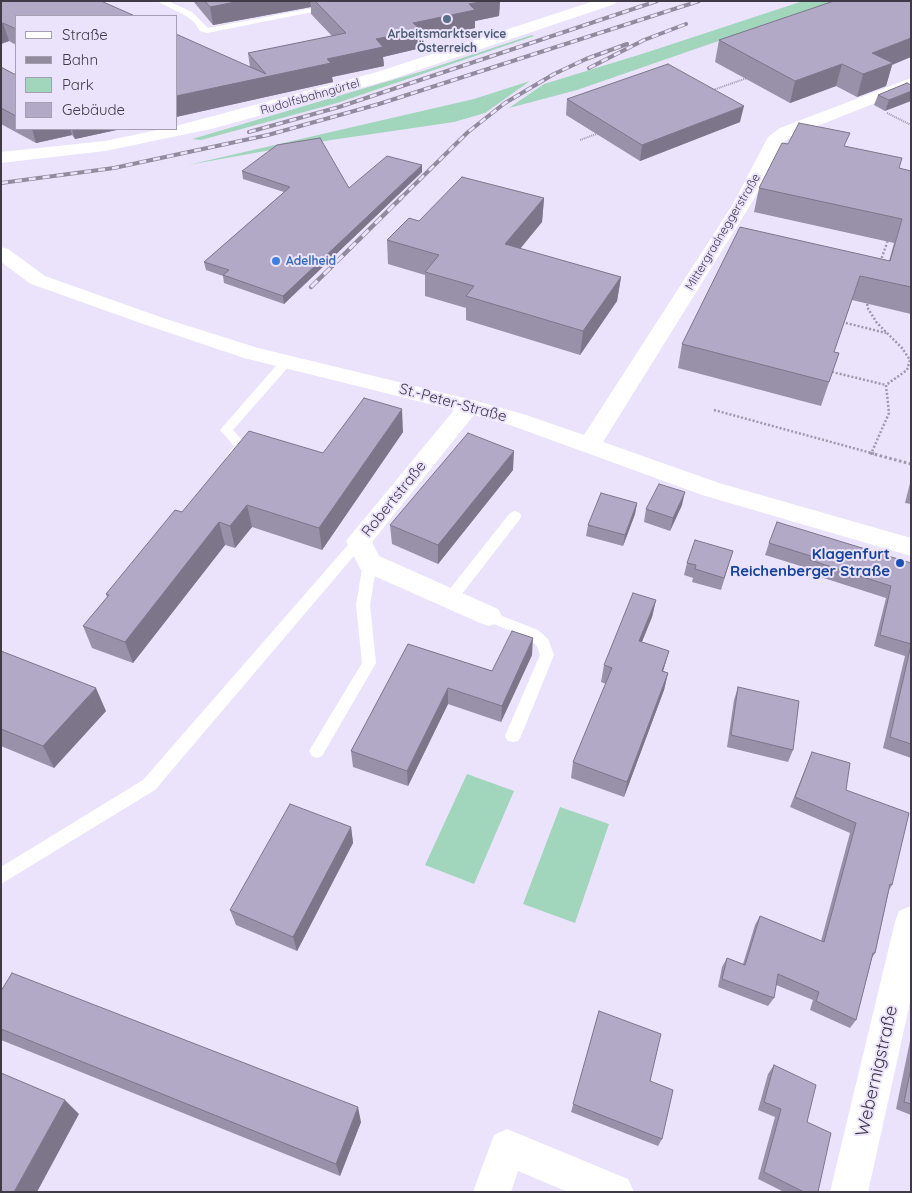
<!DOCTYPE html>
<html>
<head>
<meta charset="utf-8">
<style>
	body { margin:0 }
	#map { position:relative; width:912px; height:1193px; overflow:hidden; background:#ebe3fc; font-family:Quicksand,sans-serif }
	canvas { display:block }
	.frame { position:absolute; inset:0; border:2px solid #3e3a46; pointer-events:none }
	.legend { position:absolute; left:15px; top:15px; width:162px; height:115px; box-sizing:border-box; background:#ebe3fc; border:1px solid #a69fb3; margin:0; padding:6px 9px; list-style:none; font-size:15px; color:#3e3a46 }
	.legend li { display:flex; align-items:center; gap:10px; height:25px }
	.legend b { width:25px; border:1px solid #a69fb3 }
</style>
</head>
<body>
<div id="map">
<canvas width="912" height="1193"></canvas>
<div class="frame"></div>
<ul class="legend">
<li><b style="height:6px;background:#fff"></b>Straße</li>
<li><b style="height:6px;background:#918b9d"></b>Bahn</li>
<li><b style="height:14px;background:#a1d5bc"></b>Park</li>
<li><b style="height:14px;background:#b2a9c6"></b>Gebäude</li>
</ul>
</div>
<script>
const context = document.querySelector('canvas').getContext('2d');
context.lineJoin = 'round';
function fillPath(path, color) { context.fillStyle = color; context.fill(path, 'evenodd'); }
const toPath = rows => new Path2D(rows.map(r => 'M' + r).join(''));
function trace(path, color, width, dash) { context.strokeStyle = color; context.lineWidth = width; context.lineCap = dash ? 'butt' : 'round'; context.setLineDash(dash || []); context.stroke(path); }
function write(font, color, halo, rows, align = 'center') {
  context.font = font + ' Quicksand,sans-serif'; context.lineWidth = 4; context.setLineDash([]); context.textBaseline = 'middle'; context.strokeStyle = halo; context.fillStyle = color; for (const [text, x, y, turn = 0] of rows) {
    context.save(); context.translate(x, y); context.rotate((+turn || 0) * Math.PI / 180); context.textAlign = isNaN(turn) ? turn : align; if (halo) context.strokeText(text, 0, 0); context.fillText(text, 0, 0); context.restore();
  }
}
fillPath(toPath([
	[803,1,834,1,577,90,509,108,544,84,645,53],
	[532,35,534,36,337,103,201,140,192,139,423,71],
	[530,81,485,113,454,122,304,144,188,165,474,99],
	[467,774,514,791,474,884,425,865],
	[560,807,609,824,575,923,523,904]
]), '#a1d5bc');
trace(toPath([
	[713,90,747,78],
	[887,113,911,125],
	[580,140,599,133]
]), '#9e98ab', 2, [1, 1]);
trace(toPath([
	[883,262,882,257,888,240],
	[868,300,867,307,877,323,902,348,910,360,907,370,886,385,889,413,871,454],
	[842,322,886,333],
	[828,371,886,385],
	[714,410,875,454]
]), '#9e98ab', 2.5, [2, 2]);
trace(toPath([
	[870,453,911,464]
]), '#9e98ab', 3, [2.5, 2.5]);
fillPath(toPath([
	[157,1,168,1,192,12,208,28,350,1,367,1,207,33,200,31,194,22,186,16,157,1],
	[286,358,292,362,290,365,233,430,247,446,236,460,228,460,226,457,234,446,220,430,282,359,286,358],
	[515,511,520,513,521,516,520,519,455,603,450,604,445,603,443,599,445,595,510,513,515,511],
	[359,536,364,538,366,541,364,544,155,790,1,884,1,867,143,780,354,538,359,536],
	[370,558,375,559,377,563,370,605,376,663,322,756,317,758,312,756,309,751,362,663,356,605,363,563,365,559,370,558],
	[489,611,538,630,548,639,554,655,521,736,518,741,513,742,508,741,505,736,540,655,537,646,528,638,484,620,482,616,484,612,489,611]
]), '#fff');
fillPath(toPath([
	[911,78,911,89,792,136,781,144,768,174,751,204,603,442,719,483,911,538,911,556,702,495,510,425,474,415,372,542,379,556,498,609,502,616,498,623,489,626,480,623,361,570,346,541,454,410,244,358,149,326,31,284,1,262,1,247,8,249,45,276,163,318,258,348,477,401,526,415,584,435,733,204,768,137,780,128,911,78],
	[911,906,911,998,868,1192,830,1192,895,922,899,911,911,906],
	[507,1129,628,1179,634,1192,568,1192,518,1171,511,1192,473,1192,494,1135,507,1129]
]), '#fff');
fillPath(toPath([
	[594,1,617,1,615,4,389,80,211,129,105,151,1,163,1,152,105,141,162,129,176,129,176,126,377,72,594,1]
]), '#fff');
const railFar1 = toPath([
	[589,68,644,40,686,24],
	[249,132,339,107,657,1],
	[1,183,114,168,268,135,379,104,699,1],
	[399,200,468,132,505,103,554,74,586,59,627,44]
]);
const rail = toPath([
	[311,287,401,198]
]);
trace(railFar1, '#918b9d', 4);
trace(rail, '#918b9d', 4.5);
trace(railFar1, '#ebe3fc', 2.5, [7]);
trace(rail, '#ebe3fc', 3, [9]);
fillPath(toPath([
	[1,1,16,16,16,45,9,41,1,44],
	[193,1,500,1,499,16,475,21,475,28,421,40,421,48,383,57,384,66,332,77,333,82,176,117,250,67,248,53,332,36,311,14,311,7,213,25],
	[719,40,892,65,886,86,857,97,836,86,790,103,715,62],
	[1,67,14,74,16,74,16,129,121,129,75,139,72,135,36,143,1,124],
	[907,83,885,111,874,105,878,95],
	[567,99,740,122,640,161,566,115],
	[788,144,846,146,899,168,911,171,911,314,852,300,834,352,839,353,821,406,678,368,682,344,889,261,894,243,754,212,759,188],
	[242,171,349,188,422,172,284,304,224,283,223,276,206,270,204,262,284,192,243,179],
	[544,198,542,222,520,249,621,277,617,301,580,355,466,320,466,308,425,296,425,275,388,264,387,240,419,221],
	[403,432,322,550,252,527,235,548,225,545,133,663,92,648,83,626,107,597,106,594,182,512,323,453],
	[513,470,438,564,392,544,390,525],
	[911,479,911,504,905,503],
	[637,503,635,514,623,546,586,536,588,525],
	[682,505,670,531,644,522,646,509],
	[769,543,911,563,911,758,883,748,905,656,874,646,886,598,805,572,807,568,765,555],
	[733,551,721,590,692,582,693,578,684,575,687,563],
	[656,600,652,617,642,642,669,651,663,671,668,673,664,690,624,797,571,778,573,762,606,684,601,682,604,665],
	[408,644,492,671,532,655,501,722,448,704,408,786,353,767,351,751],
	[1,651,106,711,54,768,1,746],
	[738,687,793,750,788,762,727,747,734,700],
	[812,752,846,790,892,885,889,890,875,953,872,958,856,1020,850,1028,810,1010,813,1000,776,985,774,998,768,1006,718,987,722,967,727,958,743,964,755,925,760,916,821,941,850,833,790,807],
	[351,827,353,843,297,951,236,925,230,910],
	[1,991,361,1122,340,1176,1,1040],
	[599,1011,650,1081,662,1139,658,1146,571,1112],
	[911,1036,911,1115,896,1109],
	[774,1065,807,1122,818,1192,784,1192,758,1179,775,1117,758,1110,768,1074]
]), '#9991aa');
fillPath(toPath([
	[240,1,310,1,311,7,213,25,210,7],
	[485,1,500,1,499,16,475,21,475,28,421,40,421,48,383,57,384,66,332,77,333,82,176,117,176,96,327,59,376,39,413,23,469,4],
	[3,23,9,41,1,44,1,24],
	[911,38,911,57,892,65,886,86,857,97,863,74,872,53],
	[842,64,836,86,790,103,795,81],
	[911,91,911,101,885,111,889,100],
	[744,106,740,122,640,161,642,145],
	[32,129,70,129,72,135,36,143],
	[72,129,121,129,75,139],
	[422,165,422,172,284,304,283,296],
	[544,198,542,222,504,268,505,244],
	[621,277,617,301,580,355,583,331],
	[402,409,403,432,322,550,319,528],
	[514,451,513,470,438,564,438,545],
	[685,492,682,505,670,531,673,518],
	[637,503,635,514,623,546,625,535],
	[247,505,252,527,235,548,230,526],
	[219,522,225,545,133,663,125,642],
	[656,600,652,617,635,658,639,641],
	[533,638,532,655,501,722,502,706],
	[669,651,664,668,658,687,662,671],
	[668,673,664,690,624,797,627,782],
	[96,688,106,711,54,768,43,746],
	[448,688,448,704,408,786,407,771],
	[351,827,353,843,297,951,293,937],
	[65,1100,79,1114,37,1192,14,1192],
	[358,1107,361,1122,340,1176,336,1164]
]), '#7d768b');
const building = toPath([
	[1,1,101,1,135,16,16,16,16,29,3,23,1,24,1,1],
	[205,1,240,1,210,7,205,1],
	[315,1,485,1,469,4,475,10,413,23,421,30,376,39,383,47,327,59,331,63,176,96,176,34,266,74,248,53,346,33,315,1],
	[834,1,911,1,911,38,872,53,893,63,863,74,842,64,795,81,719,40,834,1],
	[668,64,744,106,642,145,567,99,668,64],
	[1,67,14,74,16,74,16,116,1,108,1,67],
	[907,83,911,85,911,91,889,100,878,95,907,83],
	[799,123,850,133,844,146,902,158,899,168,911,171,911,287,860,276,834,352,839,353,829,382,682,344,740,227,890,261,902,219,759,188,782,143,788,144,799,123],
	[320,138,349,188,387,156,422,165,283,296,223,275,229,270,204,262,290,187,242,171,277,145,320,138],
	[462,177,544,198,505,244,621,277,583,331,466,296,474,286,425,272,439,255,387,240,409,218,419,221,462,177],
	[364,398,402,409,319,528,247,505,230,526,219,522,125,642,83,626,109,595,106,594,175,510,182,512,249,431,323,453,364,398],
	[468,433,514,451,438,545,390,525,468,433],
	[659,484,685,492,673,518,646,509,659,484],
	[601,493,637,503,625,535,588,525,601,493],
	[777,522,911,563,911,644,880,635,891,586,810,560,811,556,769,543,777,522],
	[695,540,733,551,724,578,695,569,696,565,687,563,695,540],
	[633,593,656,600,639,641,669,651,662,671,668,673,627,782,573,762,612,668,604,665,633,593],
	[512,631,533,638,502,706,448,688,407,771,351,751,408,644,492,671,512,631],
	[911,645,911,744,890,737,911,645],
	[1,651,96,688,43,746,1,729,1,651],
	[738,687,799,701,793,750,731,735,738,687],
	[812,752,850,763,846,790,909,813,892,885,890,884,875,953,873,953,856,1020,816,1001,819,992,778,974,774,998,722,979,727,958,745,965,760,916,824,942,856,823,795,797,812,752],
	[290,804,351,827,293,937,230,910,290,804],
	[12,973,358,1107,336,1164,1,1029,1,991,12,973],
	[599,1011,661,1034,650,1081,673,1090,662,1139,573,1104,599,1011],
	[774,1065,816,1085,807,1122,831,1133,818,1192,804,1192,764,1172,781,1109,764,1102,774,1065],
	[911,1068,911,1104,904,1102,911,1068],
	[1,1073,65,1100,14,1192,1,1192,1,1073]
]);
fillPath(building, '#b2a9c6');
trace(building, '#7d768b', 1);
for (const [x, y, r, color] of [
	[447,19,5,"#5c6f8a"],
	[276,261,5,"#3f7fe0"],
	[900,563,5,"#1a4fb4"]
]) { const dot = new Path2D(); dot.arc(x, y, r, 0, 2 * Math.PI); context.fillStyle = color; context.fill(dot); trace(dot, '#ebe3fc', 2); }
write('bold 12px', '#4e5e75', '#ebe3fc', [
	["Arbeitsmarktservice",447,34],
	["Österreich",447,48]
]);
write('12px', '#3e3a46', '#ebe3fc', [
	["Rudolfsbahngürtel",310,97,-16],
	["Mittergradneggerstraße",723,232,-59]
]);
write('bold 12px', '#366cbe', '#ebe3fc', [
	["Adelheid",286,261]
], 'left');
write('15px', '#3e3a46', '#ebe3fc', [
	["St.-Peter-Straße",453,403,15],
	["Robertstraße",394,499,-51]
]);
write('bold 15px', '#164399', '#ebe3fc', [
	["Klagenfurt",890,554],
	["Reichenberger Straße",890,571]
], 'right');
write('18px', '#3e3a46', '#ebe3fc', [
	["Webernigstraße",877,1071,-77]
]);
</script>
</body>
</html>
